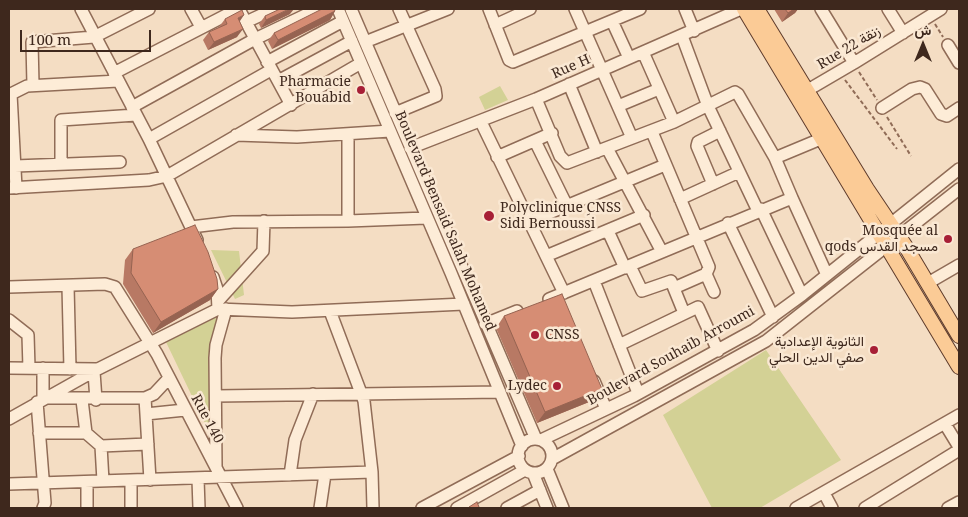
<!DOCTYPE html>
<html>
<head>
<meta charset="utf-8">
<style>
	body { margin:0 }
	#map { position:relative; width:968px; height:517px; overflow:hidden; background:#f4ddc3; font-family:"Noto Serif",Vazirmatn,serif }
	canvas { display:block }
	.frame { position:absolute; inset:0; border:10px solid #3e281d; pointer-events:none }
	.north { position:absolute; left:898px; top:20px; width:50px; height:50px; -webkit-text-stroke:4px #fae8d3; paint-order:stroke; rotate:0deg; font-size:14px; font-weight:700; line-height:20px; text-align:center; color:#3e281d }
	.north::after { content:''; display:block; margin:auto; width:18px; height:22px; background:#3e281d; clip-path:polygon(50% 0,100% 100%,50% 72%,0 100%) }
	.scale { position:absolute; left:20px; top:30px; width:131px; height:22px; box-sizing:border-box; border:2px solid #3e281d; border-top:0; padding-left:6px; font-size:15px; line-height:18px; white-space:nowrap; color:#3e281d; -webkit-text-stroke:4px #fae8d3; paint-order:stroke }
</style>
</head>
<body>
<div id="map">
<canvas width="968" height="517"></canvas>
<div class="frame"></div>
<div class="north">ش</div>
<div class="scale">100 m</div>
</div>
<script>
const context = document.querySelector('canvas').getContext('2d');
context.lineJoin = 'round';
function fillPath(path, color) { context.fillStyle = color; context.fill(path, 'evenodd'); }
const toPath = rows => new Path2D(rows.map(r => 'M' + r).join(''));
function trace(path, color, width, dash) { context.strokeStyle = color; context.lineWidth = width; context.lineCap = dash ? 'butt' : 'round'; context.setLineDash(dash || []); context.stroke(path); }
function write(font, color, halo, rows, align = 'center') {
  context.font = font + ' "Noto Serif",Vazirmatn,serif'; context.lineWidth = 5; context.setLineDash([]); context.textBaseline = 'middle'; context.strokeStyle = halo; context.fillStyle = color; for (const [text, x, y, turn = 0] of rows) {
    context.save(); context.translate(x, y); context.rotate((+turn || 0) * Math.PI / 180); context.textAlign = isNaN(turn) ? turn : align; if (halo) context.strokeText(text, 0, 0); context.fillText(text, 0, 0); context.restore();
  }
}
fillPath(toPath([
	[500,86,508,100,485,110,479,97],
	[211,250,239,251,244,295,235,299],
	[222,312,214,442,166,342],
	[766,350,841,460,760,508,712,508,663,415]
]), '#d3d195');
const minor = toPath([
	[81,9,149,139,197,240],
	[191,9,201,27],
	[239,9,291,105],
	[338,9,451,273,522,446],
	[351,9,536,439],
	[489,9,509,60,513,62,640,9],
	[575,9,632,138],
	[685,9,694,31],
	[821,9,854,63],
	[888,9,903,33],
	[612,21,629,58],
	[246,22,274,9],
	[495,25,530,9],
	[682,36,708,106,758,211],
	[365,42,448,9],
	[948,45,959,63],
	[643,52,674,122],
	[267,62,343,21],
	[114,73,238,9],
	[278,81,352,41],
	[569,84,597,152],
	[33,85,32,42,94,37,149,9],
	[11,94,16,188],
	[801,94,854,63,941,9],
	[9,95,27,86,118,81],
	[536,99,560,156,567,163,674,122,735,92,738,94,775,158],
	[618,106,659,89],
	[132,107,255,39,318,9],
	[882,108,912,89,920,87,925,89,941,114,947,116,959,108],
	[395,113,436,96,435,89,399,9],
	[481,122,564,293],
	[652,132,709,267,706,274,674,288],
	[236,135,297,137,390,131],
	[348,135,348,221],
	[149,139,271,70],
	[535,141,567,206],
	[410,148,536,99,741,9],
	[607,148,662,252],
	[497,157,552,133],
	[61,163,61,120,136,115],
	[15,166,120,162],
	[713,184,697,146,698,142,720,131],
	[9,188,149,180,167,176,361,63],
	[792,198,827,275],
	[680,199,739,172],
	[761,209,802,295],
	[530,221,665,165],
	[728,223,773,317],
	[191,227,233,222,348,221,426,218],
	[608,231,625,268],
	[546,256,644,215],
	[630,266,642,291,671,281,684,313],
	[706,274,714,292],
	[594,281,638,393],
	[928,283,959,265],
	[68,286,70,369],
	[9,287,105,284,115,287,157,354,237,508],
	[549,299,792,198,775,158,823,138],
	[218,301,263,251,264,221],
	[218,309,292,312,464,304],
	[330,311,364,401,372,472,373,508],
	[9,320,28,335,29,368],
	[485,324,517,311],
	[619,345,698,307,718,351],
	[9,368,96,369],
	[43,368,43,398,145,398,154,394,169,378],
	[94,372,96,400],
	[594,381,606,409],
	[216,396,500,392],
	[145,398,150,480],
	[82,400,86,433,101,446,103,481],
	[37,402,45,503,43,508],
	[146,414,185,410],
	[9,419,98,369,218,309,217,289,213,277],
	[945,424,959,447],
	[39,433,86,433],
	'518 456a17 17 0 1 1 34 0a17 17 0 1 1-34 0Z',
	[541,440,634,396,754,330,802,295,959,169],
	[101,446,148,444],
	[552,459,766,341,959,189],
	[216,466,215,358,216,345,226,309],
	[547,469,563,508],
	[533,473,547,508],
	[290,475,295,440,313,394],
	[198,479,199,508],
	[131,481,131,508],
	[87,482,87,508],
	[9,484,372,472],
	[824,493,832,508],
	[320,508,325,474],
	[422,508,519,456],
	[457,508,525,470],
	[507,508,540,490],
	[796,508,959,415],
	[865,508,959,450],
	[948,508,959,502]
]);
const major = toPath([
	[744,9,959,367],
	[757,9,867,189,906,247,959,336]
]);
trace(minor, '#906c57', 14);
trace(major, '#5e3b2b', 16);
trace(toPath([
	[935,24,943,37],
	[859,72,877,100],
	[845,80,897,149],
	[887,117,911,156]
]), '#906c57', 2, [4, 2.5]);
trace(minor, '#fdecd7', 11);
trace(major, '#fbcb96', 14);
fillPath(toPath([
	[774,9,798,9,795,13,782,22],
	[335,11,330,20,272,49,268,41,274,33],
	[290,14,261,28,259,24,265,16],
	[225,19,240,22,237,37,208,50,203,40,209,32,219,27],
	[133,249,218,289,210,300,153,333,123,284,125,260],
	[504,316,594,400,537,423,496,328]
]), '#b87964');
fillPath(toPath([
	[289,9,294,9,290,14,261,28,266,20],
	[794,9,798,9,795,13,782,22,788,13],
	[335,11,330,20,272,49,278,40],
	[244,15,238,24,238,18],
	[243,29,237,37,208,50,214,42],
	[218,289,210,300,153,333,161,322],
	[602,389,594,400,537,423,545,412]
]), '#966351');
const building = toPath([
	[280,9,289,9,266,20,265,16,280,9],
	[322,9,334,9,335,11,278,40,274,33,322,9],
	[785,9,794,9,788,13,785,9],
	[242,10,244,15,238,18,243,29,214,42,209,32,227,24,225,19,242,10],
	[195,225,208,252,217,279,218,289,161,322,131,273,133,249,195,225],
	[562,294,602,389,545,412,504,316,562,294],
	[477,502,479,507,476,508,469,508,469,507,477,502]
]);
fillPath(building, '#d68d74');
trace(building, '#966351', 1);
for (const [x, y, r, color] of [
	[361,90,5,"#a71f36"],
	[489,216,6,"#a71f36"],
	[948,239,5,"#a71f36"],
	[535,335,5,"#a71f36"],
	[874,350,5,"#a71f36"],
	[557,386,5,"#a71f36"]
]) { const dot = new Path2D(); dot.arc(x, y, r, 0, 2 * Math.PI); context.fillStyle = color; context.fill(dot); trace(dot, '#fae8d3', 2); }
write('14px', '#3e281d', '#fae8d3', [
	["Rue 22 زنقة",849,48,-31],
	["Rue H",571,67,-24],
	["Boulevard Bensaid Salah Mohamed",445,221,67],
	["Boulevard Souhaib Arroumi",671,356,-29],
	["Rue 140",207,419,62]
]);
write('14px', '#3e281d', '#fae8d3', [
	["Pharmacie",351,82],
	["Bouabid",351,98],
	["Polyclinique ِCNSS",500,208,"left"],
	["Sidi Bernoussi",500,224,"left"],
	["Mosquée al",938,231],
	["qods مسجد القدس",938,247],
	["CNSS",545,335,"left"],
	["الثانوية الإعدادية",864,342],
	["صفي الدين الحلي",864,358],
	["Lydec",547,386]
], 'right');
</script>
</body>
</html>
